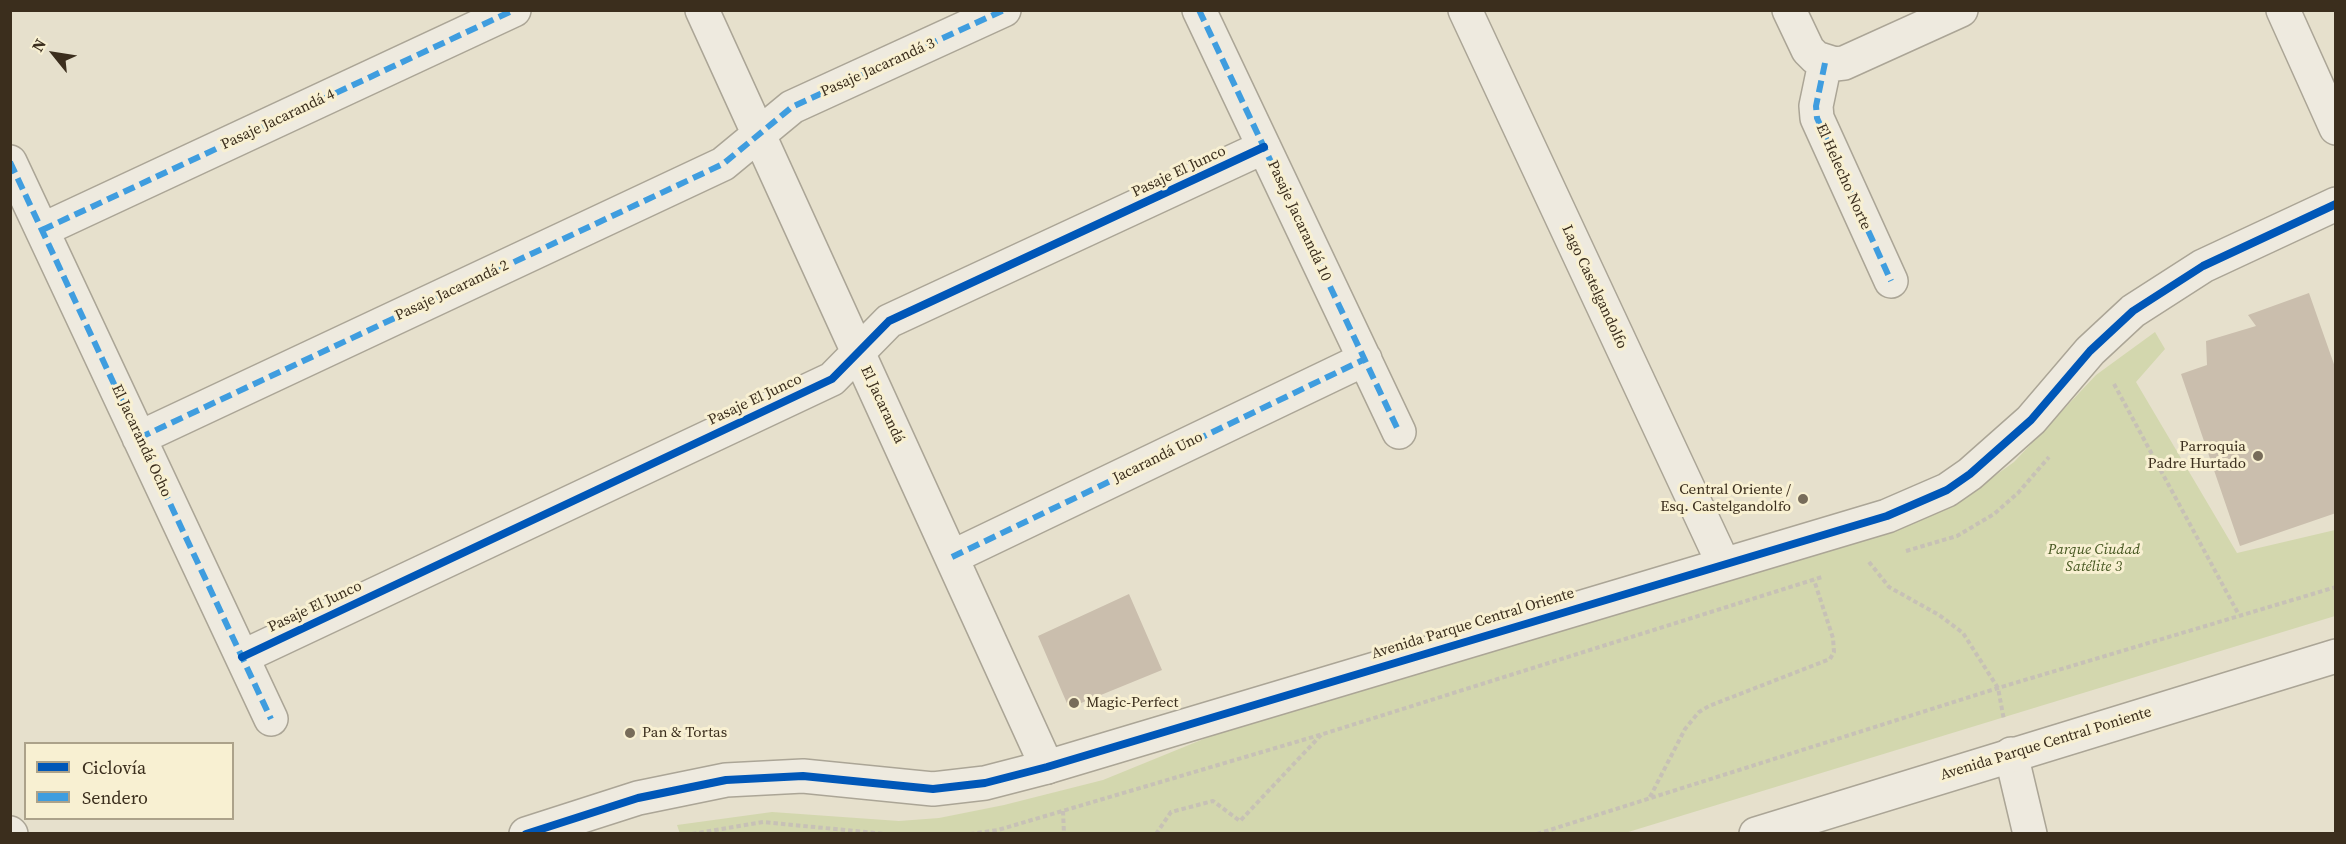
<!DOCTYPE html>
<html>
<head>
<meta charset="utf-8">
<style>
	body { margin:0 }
	#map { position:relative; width:2346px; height:844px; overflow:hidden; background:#e6e0cc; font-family:"Source Serif 4",serif }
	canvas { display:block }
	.frame { position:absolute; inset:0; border:12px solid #3b2e1d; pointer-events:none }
	.legend { position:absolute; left:24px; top:742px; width:210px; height:78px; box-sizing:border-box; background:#f8f0d2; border:2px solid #aca28a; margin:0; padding:8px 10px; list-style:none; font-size:18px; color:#3b2e1d }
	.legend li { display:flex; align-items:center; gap:12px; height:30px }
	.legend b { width:30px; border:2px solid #aca28a }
	.north { position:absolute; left:24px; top:24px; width:60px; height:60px; -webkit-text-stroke:4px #f8f0d2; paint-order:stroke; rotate:300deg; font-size:16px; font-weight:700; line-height:24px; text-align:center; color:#3b2e1d }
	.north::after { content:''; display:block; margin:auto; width:21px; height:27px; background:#3b2e1d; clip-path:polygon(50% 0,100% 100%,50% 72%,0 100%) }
</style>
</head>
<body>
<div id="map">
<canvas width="2346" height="844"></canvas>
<div class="frame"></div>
<ul class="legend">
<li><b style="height:8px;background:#0057b8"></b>Ciclovía</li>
<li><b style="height:8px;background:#3f9ddf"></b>Sendero</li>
</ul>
<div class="north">N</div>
</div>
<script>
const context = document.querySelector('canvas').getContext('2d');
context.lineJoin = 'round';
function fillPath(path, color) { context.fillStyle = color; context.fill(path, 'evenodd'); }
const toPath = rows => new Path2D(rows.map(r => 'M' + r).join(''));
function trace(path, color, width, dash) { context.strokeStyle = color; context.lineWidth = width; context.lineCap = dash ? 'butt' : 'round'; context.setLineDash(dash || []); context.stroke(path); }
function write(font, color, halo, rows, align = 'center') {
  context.font = font + ' "Source Serif 4",serif'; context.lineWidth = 6; context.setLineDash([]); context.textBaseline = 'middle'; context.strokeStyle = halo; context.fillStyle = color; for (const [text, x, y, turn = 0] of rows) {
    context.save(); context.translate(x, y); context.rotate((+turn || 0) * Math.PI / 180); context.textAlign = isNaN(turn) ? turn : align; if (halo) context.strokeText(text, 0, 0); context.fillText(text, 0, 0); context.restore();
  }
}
fillPath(toPath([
	[2155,332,2165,349,2136,382,2237,553,2335,530,2335,616,1625,833,680,834,677,825,772,812,899,821,939,818,1004,805,1103,780,1233,727,1957,503,2014,462,2096,375]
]), '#d3d7ae');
fillPath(toPath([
	[2309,293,2336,370,2336,513,2240,546,2181,374,2207,365,2206,341,2256,326,2248,315],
	[1129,594,1162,670,1069,708,1038,636]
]), '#cabead');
const minor = toPath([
	[702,10,1047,767],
	[1199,10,1399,432],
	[1465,10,1723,563],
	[1789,10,1808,50,1816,58,1835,64,1844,63,1961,10],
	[2283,10,2336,128],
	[1825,63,1816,106,1817,118,1891,281],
	[10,162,271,719],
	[42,230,514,10],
	[139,438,723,164,792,107,1004,10],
	[952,557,1365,359],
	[242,657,832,379,889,321,1264,147],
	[2011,754,2030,834],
	[10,833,11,834]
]);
const tertiary = toPath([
	[526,834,638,798,726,780,803,776,933,789,985,783,1047,767,1887,516,1947,490,1970,474,2031,420,2090,351,2133,311,2203,266,2336,204],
	[1756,834,2336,656]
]);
trace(minor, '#aba596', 36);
trace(tertiary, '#aba596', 36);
trace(toPath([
	[2114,384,2239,615],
	[1906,551,1957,536,1994,514,2018,493,2049,457],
	[1869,562,1889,587,1939,615,1963,633,1998,688,2004,720],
	[1650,797,1685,729,1699,712,1709,706,1830,659,1834,652,1833,638,1814,580],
	[1063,811,1064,834],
	[692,834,763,822,886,834],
	[970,834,998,830,1323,734,1822,577],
	[1156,834,1171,812,1213,801,1240,821,1321,735],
	[1537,834,1998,688,2336,587]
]), '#c7c1b6', 4, [4.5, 3]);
trace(minor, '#eeeadf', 33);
trace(tertiary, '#eeeadf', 33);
trace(toPath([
	[1199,10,1399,432],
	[1825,63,1816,106,1817,118,1891,281],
	[10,162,271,719],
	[42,230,514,10],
	[139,438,723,164,792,107,1004,10],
	[952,557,1365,359]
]), '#3f9ddf', 6, [12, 6]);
trace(toPath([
	[242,657,832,379,889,321,1264,147],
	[526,834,638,798,726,780,803,776,933,789,985,783,1047,767,1887,516,1947,490,1970,474,2031,420,2090,351,2133,311,2203,266,2336,204]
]), '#0057b8', 8);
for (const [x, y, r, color] of [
	[2258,456,6,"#776c5a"],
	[1803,499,6,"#776c5a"],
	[1074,703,6,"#776c5a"],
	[630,733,6,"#776c5a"]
]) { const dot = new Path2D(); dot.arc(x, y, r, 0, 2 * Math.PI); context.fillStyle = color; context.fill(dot); trace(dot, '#f8f0d2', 2); }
write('15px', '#3b2e1d', '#f8f0d2', [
	["Pasaje Jacarandá 3",878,68,-24],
	["Pasaje Jacarandá 4",278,120,-25],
	["Pasaje El Junco",1179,172,-25],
	["El Helecho Norte",1843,177,66],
	["Pasaje Jacarandá 10",1299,221,65],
	["Lago Castelgandolfo",1594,287,65],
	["Pasaje Jacarandá 2",452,291,-25],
	["Pasaje El Junco",755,400,-25],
	["El Jacarandá",882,405,65],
	["El Jacarandá Ocho",141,441,65],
	["Jacarandá Uno",1158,458,-26],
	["Pasaje El Junco",315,607,-25],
	["Avenida Parque Central Oriente",1473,624,-17],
	["Avenida Parque Central Poniente",2046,744,-17]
]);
write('15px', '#3b2e1d', '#f8f0d2', [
	["Parroquia",2246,447],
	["Padre Hurtado",2246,464],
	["Central Oriente /",1791,490],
	["Esq. Castelgandolfo",1791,507],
	["Magic-Perfect",1086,703,"left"],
	["Pan & Tortas",642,733,"left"]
], 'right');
write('italic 15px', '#475822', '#f8f0d2', [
	["Parque Ciudad",2094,550],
	["Satélite 3",2094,567]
]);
</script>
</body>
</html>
